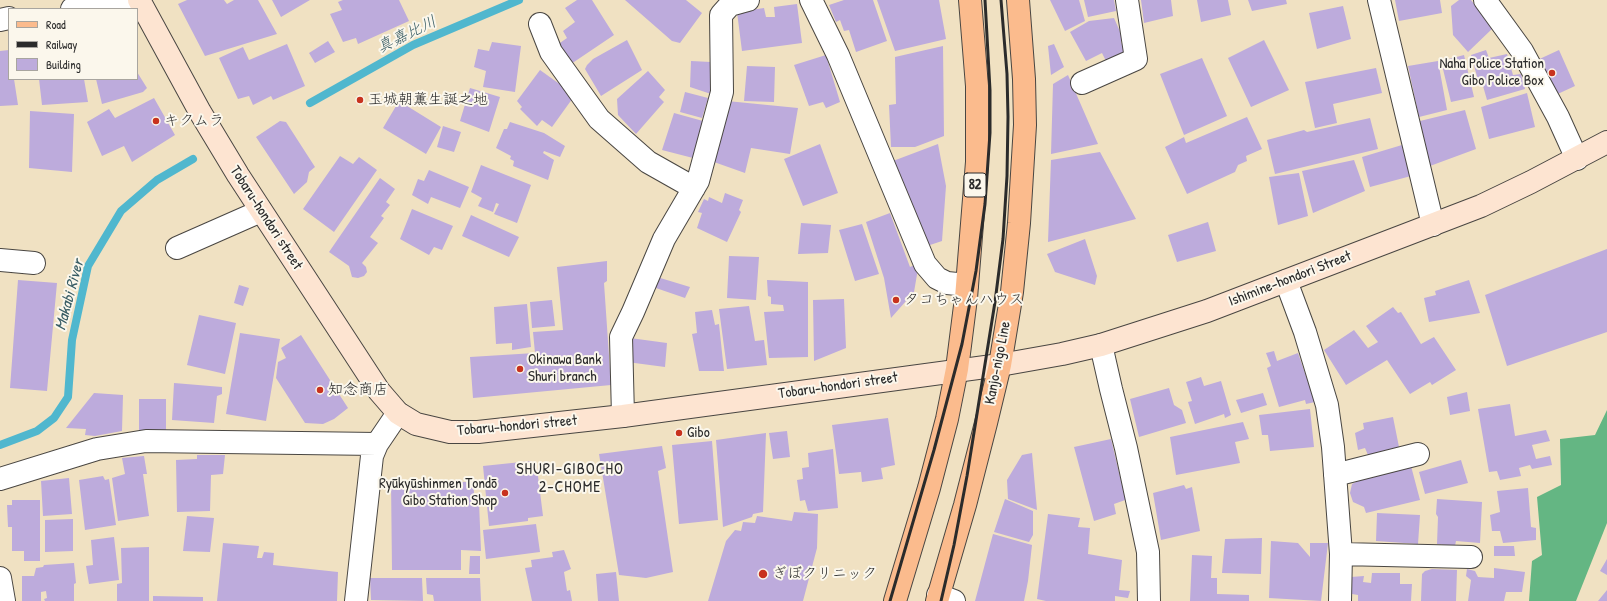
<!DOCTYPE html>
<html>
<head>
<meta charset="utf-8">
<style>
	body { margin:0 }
	#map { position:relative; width:1607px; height:601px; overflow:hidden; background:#f0e1c2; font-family:"Patrick Hand",sans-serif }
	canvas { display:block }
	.legend { position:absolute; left:8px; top:8px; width:130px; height:72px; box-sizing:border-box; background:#fbf7ec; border:1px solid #a8a59f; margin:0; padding:5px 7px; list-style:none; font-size:12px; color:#2b2b2b }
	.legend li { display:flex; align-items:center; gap:8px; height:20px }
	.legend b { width:20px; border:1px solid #a8a59f }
</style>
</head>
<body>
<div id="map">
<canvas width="1607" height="601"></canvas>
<ul class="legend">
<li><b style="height:5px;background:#fbbb8d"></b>Road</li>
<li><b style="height:5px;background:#2b2b2b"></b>Railway</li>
<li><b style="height:11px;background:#bdabdc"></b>Building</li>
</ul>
</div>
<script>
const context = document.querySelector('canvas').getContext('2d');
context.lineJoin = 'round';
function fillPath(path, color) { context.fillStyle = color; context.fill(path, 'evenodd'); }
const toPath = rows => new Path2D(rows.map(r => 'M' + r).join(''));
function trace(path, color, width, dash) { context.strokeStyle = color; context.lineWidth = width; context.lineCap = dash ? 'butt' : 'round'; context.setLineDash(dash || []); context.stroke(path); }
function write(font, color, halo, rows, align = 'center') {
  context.font = font + ' "Patrick Hand","Klee One",sans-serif'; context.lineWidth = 4; context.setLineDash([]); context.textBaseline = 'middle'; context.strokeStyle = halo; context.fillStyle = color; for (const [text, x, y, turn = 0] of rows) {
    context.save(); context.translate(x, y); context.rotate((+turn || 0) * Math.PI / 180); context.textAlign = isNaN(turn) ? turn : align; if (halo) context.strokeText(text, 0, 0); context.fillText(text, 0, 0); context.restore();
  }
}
fillPath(toPath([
	[1607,410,1607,523,1576,601,1529,601,1532,561,1542,555,1537,497,1561,485,1560,439,1595,435]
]), '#64b683');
trace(toPath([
	[310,103,413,45,519,0],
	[0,445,37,431,54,418,68,397,72,340,88,266,121,211,157,180,193,159]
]), '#50b7ce', 8);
fillPath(toPath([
	[187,0,224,0,227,4,234,0,258,0,277,34,205,56,178,4],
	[272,0,310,0,281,17],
	[343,0,399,0,409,21,358,44,356,38,343,42,330,14,342,10,338,2],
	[577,0,592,0,614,35,571,64,557,45,567,38,563,31,575,22,565,8],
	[625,0,686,0,702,13,680,43,672,41],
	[844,0,873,0,887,41,856,52,849,30,844,31,840,20,836,22,829,5],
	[877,0,939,0,946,39,895,51],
	[1050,0,1079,0,1085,21,1065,31],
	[1084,0,1114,0,1116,11,1088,17],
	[1141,0,1171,0,1173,16,1144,23],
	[1197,0,1228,0,1231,15,1201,22],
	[1248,0,1286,0,1287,4,1252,11],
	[1395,0,1440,0,1442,13,1399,21],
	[1459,0,1471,0,1493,28,1468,52,1453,35,1451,6],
	[797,4,802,43,742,51,737,12,764,8,766,17,775,17,774,7],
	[1343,6,1351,39,1317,49,1309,13],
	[1114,18,1122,36,1121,42,1125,52,1107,63,1102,53,1086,61,1070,32,1089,21],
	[627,40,642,70,601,96,585,69,587,65,593,59],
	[1264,40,1289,90,1251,107,1228,58],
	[328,41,335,52,315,63,309,53],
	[492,42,521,46,515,92,483,87,486,71,474,67,478,49,489,51],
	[287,44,305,86,273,100,271,96,253,105,249,96,238,99,219,58,243,47,249,60],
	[1054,44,1064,67,1051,75,1048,46],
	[943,46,944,136,915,147,891,147,889,105,896,104,895,57],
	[9,50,9,79,14,79,18,105,0,106,0,51],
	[1486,50,1489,58,1507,54,1513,75,1521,74,1525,89,1487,100,1481,79,1478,80,1471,55],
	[1559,50,1575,86,1549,98,1533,62],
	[826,55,840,102,826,108,823,102,809,106,794,65],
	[1464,55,1474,97,1451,102,1441,61],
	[1202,58,1227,116,1184,135,1160,74],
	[691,61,711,62,711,94,690,87],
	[1438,61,1447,110,1419,117,1408,66],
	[747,66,775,67,774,102,744,101],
	[1376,68,1382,93,1333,104,1337,123,1315,128,1305,82],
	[540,70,575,95,552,127,542,120,537,126,520,109,522,107,517,101],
	[648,71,665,90,659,97,664,102,636,134,618,115,617,99],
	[137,72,147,88,143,92,102,104,96,79,137,79],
	[1068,75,1098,144,1051,154,1053,84],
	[39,79,84,79,88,102,42,105],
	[470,88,500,97,489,132,460,121],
	[685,92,708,98,702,118,680,112],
	[1527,93,1535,127,1489,139,1481,107],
	[154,98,175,135,132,162,124,146,102,156,87,122,109,109,115,118],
	[399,101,441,127,426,154,383,128],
	[727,101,798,108,790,154,751,148,745,173,714,162],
	[1465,110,1476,149,1430,166,1420,121],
	[30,111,74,114,72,172,29,168],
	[674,113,703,121,693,158,662,150],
	[1247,117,1262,149,1246,156,1247,161,1238,165,1235,172,1187,194,1165,147,1184,137,1186,143],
	[1370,118,1378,149,1275,174,1267,140,1304,130,1307,132],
	[280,121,286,122,315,167,309,172,307,182,294,194,256,137],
	[510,122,544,133,565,146,560,157,544,151,543,153,554,160,548,180,513,166,514,161,510,159,511,156,496,148,504,129,507,129],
	[443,126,461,132,454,152,437,147],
	[820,144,838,193,803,206,784,159],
	[938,144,946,186,942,241,924,247,893,161],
	[1402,145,1411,176,1370,187,1362,157],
	[1100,152,1136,219,1048,242,1051,160],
	[340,156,353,164,359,157,377,170,334,232,303,209],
	[1354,160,1365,191,1313,213,1302,171],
	[481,165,531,185,517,223,494,214,499,204,496,203,493,212,478,206,482,198,471,192],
	[429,170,469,187,460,208,431,197,428,204,412,195,418,179,424,181],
	[1299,173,1308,216,1278,225,1269,177],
	[380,178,395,189,386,202,390,205,381,216,384,218,370,237,378,243,362,263,366,267,367,272,364,276,358,278,352,277,349,266,329,252],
	[725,193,743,200,739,210,741,212,727,242,697,228,702,213,698,212,704,199,708,201,709,197,722,203],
	[412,209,453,226,442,250,434,247,429,255,400,239],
	[890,213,910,267,919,263,914,292,891,318,884,278,866,222],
	[471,215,519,237,509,257,462,236],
	[1208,222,1216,251,1177,262,1168,235],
	[801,223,831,225,828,253,798,254],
	[862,224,879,274,855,281,839,230],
	[1085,239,1097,276,1095,285,1055,272,1047,254],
	[1607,249,1607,332,1507,366,1485,295],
	[729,256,759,257,756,300,727,298],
	[607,261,607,281,604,283,611,385,473,398,470,357,535,353,533,332,563,330,557,267],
	[657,277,690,287,685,298,653,287],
	[18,280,57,283,47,391,10,388],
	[767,280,808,282,808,357,769,358,764,312,784,311,783,305,771,304,771,297,768,296],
	[1469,280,1480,313,1429,322,1424,298,1436,295,1435,291],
	[239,285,249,288,243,306,234,303],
	[844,299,846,348,814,361,813,300],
	[552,300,555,326,532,328,530,302],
	[527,304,531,347,512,350,512,343,496,344,494,307],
	[749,306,755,341,764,340,767,365,727,369,719,309],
	[1393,307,1398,313,1401,312,1421,344,1434,337,1456,370,1432,385,1430,382,1410,394,1387,360,1346,385,1324,350,1354,330,1368,348,1378,342,1366,326],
	[712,310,715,325,719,324,724,371,699,371,692,334,697,333,695,312],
	[199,315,236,323,225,374,187,365],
	[240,333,280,339,266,421,226,414],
	[301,335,348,408,334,419,323,424,305,423,276,378,278,362,286,358,281,348],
	[630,338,667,343,665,367,627,362],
	[1274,351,1277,361,1298,353,1315,402,1306,404,1305,400,1279,407,1267,368,1271,366,1266,353],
	[1201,377,1204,386,1221,381,1231,415,1225,418,1224,414,1195,424,1188,402,1192,401,1186,382],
	[174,383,222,387,222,394,217,396,214,423,172,420],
	[1169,388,1174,405,1182,410,1186,423,1139,437,1130,399],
	[1467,392,1470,411,1450,415,1447,397],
	[94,393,123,395,122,431,95,436,85,435,86,429,66,428],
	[1263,393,1267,405,1241,413,1236,400],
	[139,399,166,399,166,433,139,433],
	[1510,404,1515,436,1546,430,1550,441,1532,445,1536,459,1550,456,1552,465,1532,469,1530,465,1519,468,1521,476,1500,480,1497,471,1489,472,1478,409],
	[1310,409,1314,447,1270,451,1268,435,1262,435,1259,415],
	[1393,417,1399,447,1368,455,1365,448,1358,450,1355,433,1364,429,1363,423],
	[888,418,895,465,881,468,883,479,862,482,861,472,839,474,832,425],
	[1243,422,1249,439,1235,442,1240,463,1176,475,1170,437],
	[787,431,790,457,773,459,769,433],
	[766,433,763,512,753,514,752,517,723,527,716,440],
	[1111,439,1122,485,1126,484,1128,499,1114,504,1116,514,1094,521,1074,447],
	[712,441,718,520,679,524,672,445],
	[662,446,666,468,658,471,673,572,646,578,619,575,599,454],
	[833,449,838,508,808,511,805,500,800,501,797,480,803,479,802,468,809,467,808,453],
	[1032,453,1037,510,1008,499,1007,480,1022,455],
	[197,455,225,455,223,474,211,475,210,511,177,512,176,460,197,459],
	[144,456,147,474,143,474,149,516,118,521,112,478,125,474,122,458],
	[1461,460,1468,483,1425,494,1419,472],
	[531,461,532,469,537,468,543,516,528,518,528,521,489,526,483,466],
	[1411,466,1420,500,1366,513,1364,507,1353,502,1350,493,1352,484,1358,481,1357,477],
	[103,476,105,480,109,479,116,525,85,530,79,480],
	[69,478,72,514,43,516,41,481],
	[391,481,473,482,475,503,479,502,481,551,461,550,461,570,392,570],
	[1184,485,1186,489,1192,487,1200,531,1161,540,1153,493],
	[1528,488,1531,527,1536,528,1536,540,1503,543,1500,531,1492,531,1490,515,1500,512,1497,491],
	[1005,499,1033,511,1033,535,1029,542,994,532],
	[1437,499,1482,502,1480,543,1456,541,1455,546,1437,544,1438,517,1436,514],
	[12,500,40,500,40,561,24,561,24,551,12,551,12,527,8,527,7,505,12,505],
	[794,512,818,514,817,548,803,601,708,601,726,541,735,530,741,531,743,522,755,523,757,516,792,521],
	[1377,513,1420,515,1418,544,1376,541],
	[1048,514,1080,518,1078,527,1090,528,1088,554,1122,560,1119,590,1130,591,1128,598,1115,596,1115,601,1046,601,1037,599],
	[187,516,214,518,210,552,183,551],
	[73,519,73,551,45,552,45,520],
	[536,524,540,552,486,559,483,530],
	[993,534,1032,545,1028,581,1024,601,975,601],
	[114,537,119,580,89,584,86,566,93,565,91,540],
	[1262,538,1261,574,1222,573,1225,539],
	[1271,541,1298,543,1310,557,1310,543,1328,543,1321,601,1269,598],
	[223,543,259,546,257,558,262,558,264,552,274,553,273,565,338,572,337,601,217,601],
	[1494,546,1514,546,1515,556,1494,556],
	[149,547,149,601,117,601,117,584,122,583,121,548],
	[564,550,571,569,564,572,567,591,570,590,572,601,532,601,525,568,532,567,531,560,553,557,552,552],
	[1192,555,1212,556,1211,578,1217,578,1217,594,1249,595,1249,601,1190,601],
	[470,556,480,556,480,574,469,574],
	[1607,559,1607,575,1600,571],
	[74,563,76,583,74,584,74,601,45,601,44,599,47,598,46,591,41,592,41,601,22,601,22,576,34,576,36,568,43,567,44,565],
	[1494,568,1525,572,1522,592,1506,592,1504,601,1468,601,1471,580,1466,576,1467,569,1475,571,1478,577,1494,578],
	[1432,569,1457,570,1456,601,1421,601,1422,574,1425,571],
	[616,572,619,601,598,601,596,574],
	[1372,573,1400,573,1400,584,1412,584,1411,601,1358,601,1358,595,1352,594,1351,577,1364,576,1363,582,1371,583],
	[370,578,422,578,423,601,371,600],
	[426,578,480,578,481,601,434,601,433,595,427,594],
	[1607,590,1607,601,1598,601],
	[153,596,203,597,203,601,153,601]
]), '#bdabdc');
const street = toPath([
	[811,0,838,55,925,264,937,278,947,283,967,285],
	[1379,0,1433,225],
	[1485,0,1522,51,1558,117,1577,159],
	[72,9,134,0],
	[0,20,9,18],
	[540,24,551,52,599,119,648,162,694,188],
	[1082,83,1136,59,1127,0],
	[177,248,261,211],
	[0,260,34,263],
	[1286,281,1305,332,1327,405,1333,447,1341,554,1340,601],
	[1101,345,1111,389,1126,448,1148,552,1149,601],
	[623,416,621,337,633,312,664,239,698,181,722,92,721,15,730,5,748,0],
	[1335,475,1418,454],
	[0,479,97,449,146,441,377,444],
	[1341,554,1471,557],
	[0,578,4,601],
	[938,595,954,601],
	[356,601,372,456,377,444,398,413]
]);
const secondary = toPath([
	[139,0,200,112,238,175,379,391,398,413,416,424,450,432,478,432,623,416,1000,365,1062,354,1101,345,1207,311,1481,206,1531,182,1607,142]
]);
const primary = toPath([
	[895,601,929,488,947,419,957,369,966,298,977,162,977,86,970,0],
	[937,601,965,505,986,423,1000,365,1012,292,1019,223,1025,125,1024,79,1018,0]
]);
trace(street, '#494642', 24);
trace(secondary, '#494642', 24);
trace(primary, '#494642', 24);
trace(street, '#fff', 22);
trace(secondary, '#fde4d1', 22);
trace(primary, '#fbbb8d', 22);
trace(toPath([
	[890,601,934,450,962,344,976,271,985,204,990,133,990,90,985,0],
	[941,601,954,545,967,476,995,302,1003,239,1007,176,1008,117,1007,74,1001,0]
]), '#2b2b2b', 3);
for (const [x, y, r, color] of [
	[1552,73,4,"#c8321e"],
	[360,100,4,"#c8321e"],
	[156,121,4,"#c8321e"],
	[896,300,4,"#c8321e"],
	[520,369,4,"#c8321e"],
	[320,390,4,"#c8321e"],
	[679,433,4,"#c8321e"],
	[505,493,4,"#c8321e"],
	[763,574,5,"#c8321e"]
]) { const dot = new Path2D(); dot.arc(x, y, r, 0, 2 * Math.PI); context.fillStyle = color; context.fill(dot); trace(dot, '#fbf7ec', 1.5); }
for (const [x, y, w] of [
	[975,185,22]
]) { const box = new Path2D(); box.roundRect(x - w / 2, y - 12, w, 24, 3); context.fillStyle = '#fbf7ec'; context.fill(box); trace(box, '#2b2b2b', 1); }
write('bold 14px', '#2b2b2b', null, [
	["82",975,185]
]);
write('15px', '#2b2b2b', '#fbf7ec', [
	["Naha Police Station",1544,64,"right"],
	["Gibo Police Box",1544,81,"right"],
	["玉城朝薫生誕之地",368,100],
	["キクムラ",164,121],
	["タコちゃんハウス",904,300],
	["Okinawa Bank",528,360],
	["Shuri branch",528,377],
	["知念商店",328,390],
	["Gibo",687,433],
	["Ryūkyūshinmen Tondō",497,484,"right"],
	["Gibo Station Shop",497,501,"right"],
	["ぎぼクリニック",772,574]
], 'left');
write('15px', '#2b2b2b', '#fbf7ec', [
	["Tobaru-hondori street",266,218,57],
	["Ishimine-hondori Street",1290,279,-21],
	["Kanjo-nigo Line",998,363,-79],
	["Tobaru-hondori street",838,386,-8],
	["Tobaru-hondori street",517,426,-5]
]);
write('italic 16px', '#385c64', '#fbf7ec', [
	["真嘉比川",407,35,-26],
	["Makabi River",70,295,-75]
]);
context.letterSpacing = '1px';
write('16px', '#2b2b2b', '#fbf7ec', [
	["SHURI-GIBOCHO",570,470],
	["2-CHOME",570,488]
]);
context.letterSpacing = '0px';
</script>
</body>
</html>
